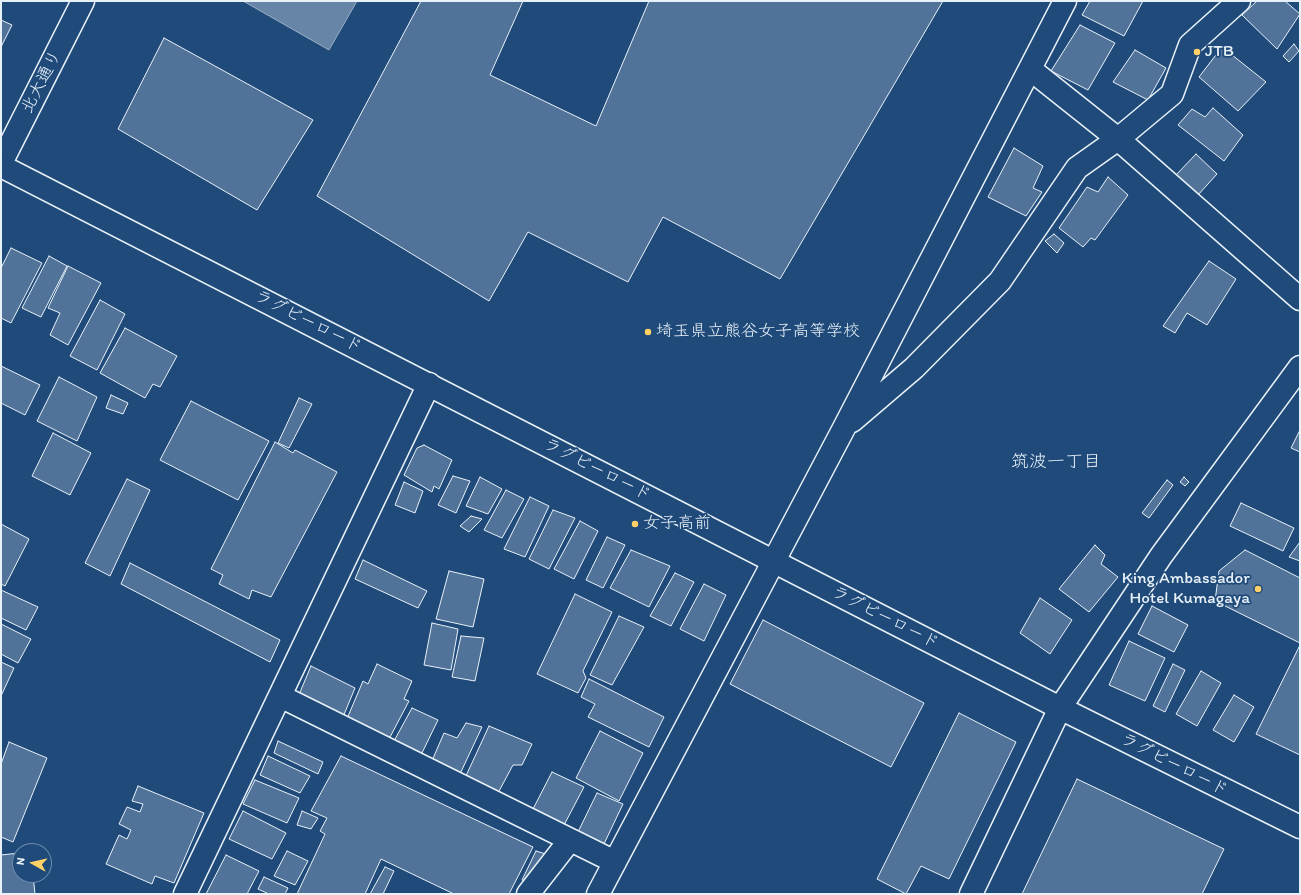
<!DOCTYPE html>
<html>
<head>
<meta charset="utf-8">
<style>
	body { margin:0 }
	#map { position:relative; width:1301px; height:895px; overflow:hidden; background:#1f4a7a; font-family:Itim,sans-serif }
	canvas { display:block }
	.frame { position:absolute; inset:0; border:2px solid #e8f1f8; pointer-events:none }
	.north { position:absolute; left:12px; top:843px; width:40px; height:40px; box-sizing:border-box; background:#1f4a7a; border:1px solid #6f8dac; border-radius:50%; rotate:278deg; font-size:11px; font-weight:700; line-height:16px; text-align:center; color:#e8f1f8 }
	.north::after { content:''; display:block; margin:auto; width:14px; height:18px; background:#ffd166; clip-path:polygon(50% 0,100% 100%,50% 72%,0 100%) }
</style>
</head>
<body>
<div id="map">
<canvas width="1301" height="895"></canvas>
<div class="frame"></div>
<div class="north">N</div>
</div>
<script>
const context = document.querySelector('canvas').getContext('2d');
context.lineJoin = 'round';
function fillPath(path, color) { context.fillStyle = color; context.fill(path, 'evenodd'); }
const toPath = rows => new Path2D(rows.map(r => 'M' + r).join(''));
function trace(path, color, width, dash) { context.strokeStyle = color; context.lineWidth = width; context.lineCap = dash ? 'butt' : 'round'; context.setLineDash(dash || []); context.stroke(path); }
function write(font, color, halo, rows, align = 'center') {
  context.font = font + ' Itim,"Klee One",sans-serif'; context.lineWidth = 3.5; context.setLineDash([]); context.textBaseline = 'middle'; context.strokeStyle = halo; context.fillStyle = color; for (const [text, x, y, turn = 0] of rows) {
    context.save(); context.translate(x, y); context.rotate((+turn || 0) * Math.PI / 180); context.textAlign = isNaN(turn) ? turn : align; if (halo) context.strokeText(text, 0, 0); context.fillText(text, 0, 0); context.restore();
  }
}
const water = toPath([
	[243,1,357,1,329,50,243,1]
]);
fillPath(water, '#6685a7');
trace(water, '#9ab0c7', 1);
const building = toPath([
	[421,1,523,1,490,75,596,126,649,1,943,1,780,279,663,217,628,282,528,232,489,301,317,196,421,1],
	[1090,1,1143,1,1124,36,1082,15,1090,1],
	[1257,1,1285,1,1300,14,1277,49,1242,15,1257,1],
	[1,20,12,25,1,47,1,20],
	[1080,25,1115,43,1088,90,1051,71,1080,25],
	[164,38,313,120,257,210,118,129,164,38],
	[1294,44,1299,51,1289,62,1283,56,1294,44],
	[1222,47,1266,82,1238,111,1199,77,1222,47],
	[1135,50,1166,68,1148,100,1113,82,1135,50],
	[1213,108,1243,135,1224,161,1178,125,1192,109,1205,117,1213,108],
	[1014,148,1043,166,1033,188,1042,192,1026,216,988,197,1014,148],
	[1196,154,1217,174,1198,195,1176,175,1196,154],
	[1108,177,1128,195,1095,240,1091,238,1083,247,1059,228,1087,187,1098,192,1108,177],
	[1054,234,1064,243,1057,253,1045,241,1054,234],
	[11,248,42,263,11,323,1,318,1,268,11,248],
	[49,256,67,266,41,317,22,308,49,256],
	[1209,261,1236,279,1207,325,1187,313,1175,333,1163,326,1209,261],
	[68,266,101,283,68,345,50,335,60,313,48,308,68,266],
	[100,300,125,314,97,370,70,356,100,300],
	[125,328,177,356,160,387,153,384,145,398,100,373,125,328],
	[1,366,40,385,25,415,1,403,1,366],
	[59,377,97,397,77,441,37,421,59,377],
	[111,395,128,403,123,414,106,408,111,395],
	[299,398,312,404,289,448,278,443,299,398],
	[191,401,269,441,238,500,160,460,191,401],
	[1300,430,1300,452,1291,448,1300,430],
	[53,433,91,453,70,495,32,476,53,433],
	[275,442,293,453,295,450,337,472,271,597,252,590,249,599,219,584,223,575,211,569,275,442],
	[424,445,452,460,439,489,434,486,432,492,404,475,417,448,424,445],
	[453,476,470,481,456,513,438,505,453,476],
	[480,477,502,489,488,514,466,506,480,477],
	[1184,477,1189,482,1185,486,1180,482,1184,477],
	[127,479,150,490,110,576,85,563,127,479],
	[1167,480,1173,485,1149,518,1142,513,1167,480],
	[404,482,423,491,415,513,395,505,404,482],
	[506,490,524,499,502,538,484,530,506,490],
	[530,497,549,506,525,557,504,549,530,497],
	[1241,503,1294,528,1283,551,1230,526,1241,503],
	[553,510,575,518,549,569,529,559,553,510],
	[471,516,482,519,469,532,460,526,471,516],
	[580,521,598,531,574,579,554,569,580,521],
	[1,524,29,539,5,586,1,584,1,524],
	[607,537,625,545,603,588,586,580,607,537],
	[1300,542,1300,561,1289,557,1300,542],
	[1095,545,1105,555,1101,564,1118,577,1089,612,1059,589,1095,545],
	[631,550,670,566,649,607,610,588,631,550],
	[1245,550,1300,578,1300,643,1215,601,1219,571,1245,550],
	[363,560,427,591,418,608,355,579,363,560],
	[130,563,280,640,270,662,121,584,130,563],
	[449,571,484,579,473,627,436,619,449,571],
	[675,573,694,582,671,626,650,616,675,573],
	[704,584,726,595,704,641,680,629,704,584],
	[1,590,38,607,26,630,1,618,1,590],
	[575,594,612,612,583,671,586,678,578,693,537,674,575,594],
	[1040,598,1072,620,1050,654,1020,633,1040,598],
	[1152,606,1188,625,1174,652,1138,634,1152,606],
	[619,616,644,627,612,685,590,675,619,616],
	[763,620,924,703,891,767,730,684,763,620],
	[432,623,458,629,451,670,424,665,432,623],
	[1,624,31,639,18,663,1,654,1,624],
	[461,636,484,638,475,681,452,677,461,636],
	[1129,641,1165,658,1145,701,1109,685,1129,641],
	[1300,645,1300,755,1256,734,1300,645],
	[1,662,14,668,1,696,1,662],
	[377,664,412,681,404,699,409,701,389,739,346,721,363,681,368,684,377,664],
	[1173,664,1185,670,1165,712,1153,706,1173,664],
	[311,666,355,688,343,717,298,697,311,666],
	[1201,671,1221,683,1197,726,1176,714,1201,671],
	[589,679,664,717,649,747,588,717,595,704,581,697,589,679],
	[1234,695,1254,707,1234,742,1213,730,1234,695],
	[412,708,438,720,421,755,394,741,412,708],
	[959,713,1016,742,949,879,921,866,906,894,877,879,959,713],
	[466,723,482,727,460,774,431,763,444,733,457,738,466,723],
	[489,726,532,744,522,765,513,765,498,793,465,778,489,726],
	[600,731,643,753,619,801,576,778,600,731],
	[278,741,323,762,318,774,274,753,278,741],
	[9,742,47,758,13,842,1,837,1,764,9,742],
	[268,756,310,776,300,793,260,775,268,756],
	[341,756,533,847,509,894,454,894,381,859,365,894,297,894,325,834,320,831,327,818,311,811,341,756],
	[552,772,584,787,563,827,532,811,552,772],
	[1077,779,1224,849,1202,894,1022,894,1077,779],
	[255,780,299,798,287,823,243,804,255,780],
	[138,786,204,813,174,883,155,876,152,884,106,864,119,835,127,839,131,830,119,824,127,807,140,812,143,804,132,801,138,786],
	[597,793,623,804,603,846,577,834,597,793],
	[243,811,286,833,272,859,229,839,243,811],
	[302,811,318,818,311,829,297,825,302,811],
	[287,851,308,861,295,885,274,876,287,851],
	[536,851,549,855,528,883,522,880,536,851],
	[1,853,1,855,20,853,20,875,33,875,35,894,1,894,1,853],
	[226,855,259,871,247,894,206,894,226,855],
	[385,867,394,871,383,894,370,894,385,867],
	[264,877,288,888,285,894,269,894,258,889,264,877]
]);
fillPath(building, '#517399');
trace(building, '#e8f1f8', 1);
const minor = toPath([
	[1030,69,1118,139,1300,299],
	[1,163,83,1],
	[852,421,914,368,1000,281,1077,168,1118,139,1172,94,1190,45,1239,1],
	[280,696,615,862],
	[185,894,429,384],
	[528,894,570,840],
	[598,894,844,428,1065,1],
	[971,894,1060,708,1161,556,1300,367]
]);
const major = toPath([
	[1,166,1060,708,1300,827]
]);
trace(minor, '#e8f1f8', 25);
trace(major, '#e8f1f8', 25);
trace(minor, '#1f4a7a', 22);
trace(major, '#1f4a7a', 22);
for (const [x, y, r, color] of [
	[1197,52,4,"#ffd166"],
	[648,332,4,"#ffd166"],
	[635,524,4,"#ffd166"],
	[1258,589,4,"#ffd166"]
]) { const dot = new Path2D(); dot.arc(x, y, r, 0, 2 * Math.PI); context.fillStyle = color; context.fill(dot); trace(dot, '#1f4a7a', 1.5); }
write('17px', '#e8f1f8', '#1f4a7a', [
	["JTB",1205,52],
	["埼玉県立熊谷女子高等学校",656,332],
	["女子高前",643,524],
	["King Ambassador",1250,579,"right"],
	["Hotel Kumagaya",1250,599,"right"]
], 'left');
write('17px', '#e8f1f8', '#1f4a7a', [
	["北大通り",42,82,-63],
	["ラグビーロード",308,322,27],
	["ラグビーロード",597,470,27],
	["ラグビーロード",885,618,27],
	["ラグビーロード",1174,765,27]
]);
write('18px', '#e8f1f8', '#1f4a7a', [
	["筑波一丁目",1056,462]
]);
</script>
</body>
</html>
